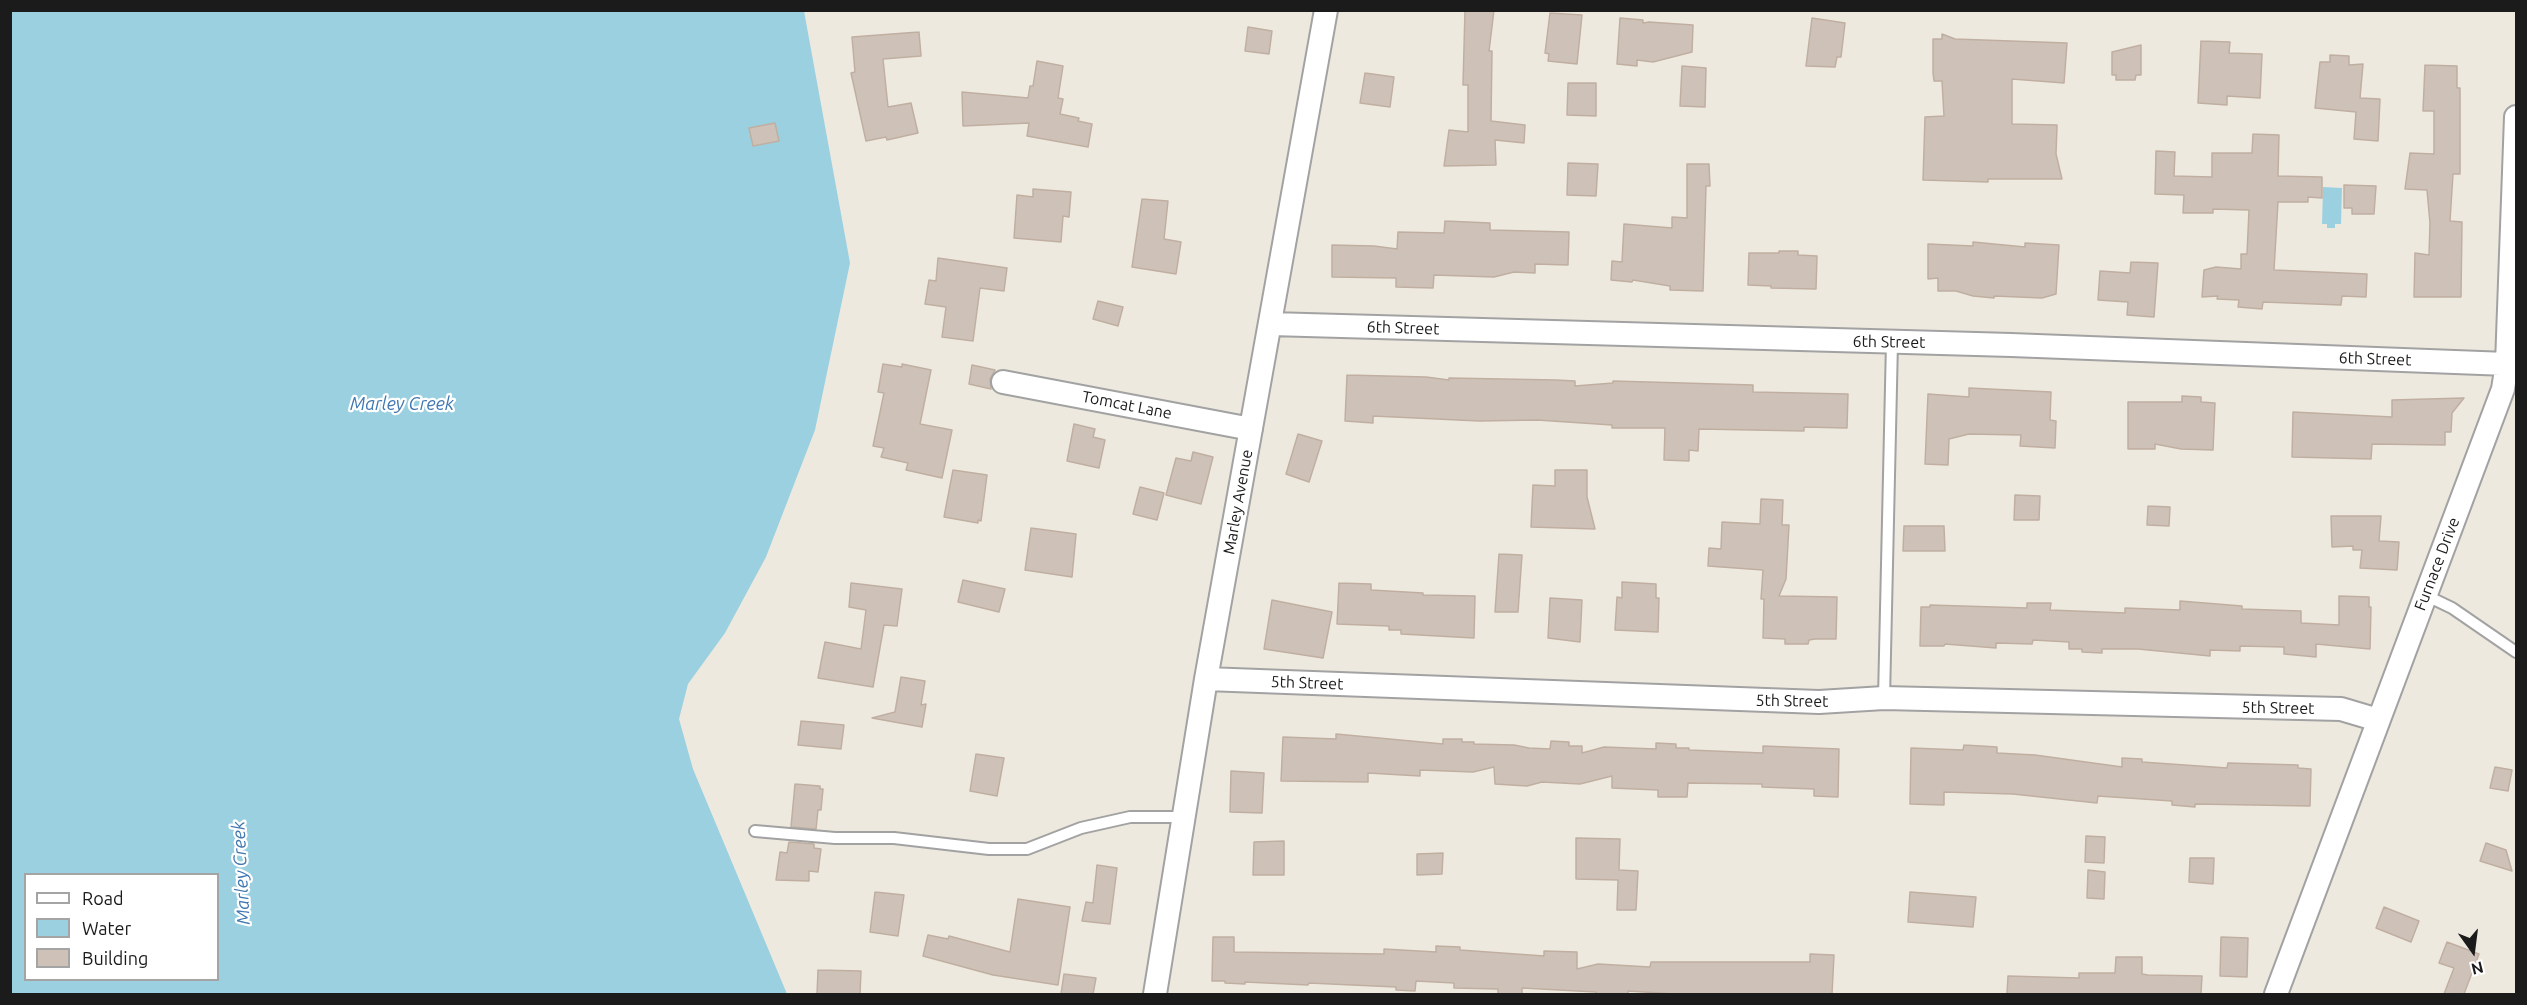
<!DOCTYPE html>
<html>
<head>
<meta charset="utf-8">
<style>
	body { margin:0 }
	#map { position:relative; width:2527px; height:1005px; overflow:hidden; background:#eee9df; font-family:Ubuntu,sans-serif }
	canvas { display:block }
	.frame { position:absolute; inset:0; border:12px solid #1b1b1b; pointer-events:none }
	.legend { position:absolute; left:24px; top:873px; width:195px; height:108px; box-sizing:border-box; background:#fff; border:2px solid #a4a4a4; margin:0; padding:8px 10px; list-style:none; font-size:18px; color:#1b1b1b }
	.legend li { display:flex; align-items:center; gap:12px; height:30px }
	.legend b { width:30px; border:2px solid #a4a4a4 }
	.north { position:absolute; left:2443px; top:921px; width:60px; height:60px; -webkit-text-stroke:4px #fff; paint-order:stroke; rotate:166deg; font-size:16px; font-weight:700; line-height:24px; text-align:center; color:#1b1b1b }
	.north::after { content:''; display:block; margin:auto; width:21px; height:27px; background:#1b1b1b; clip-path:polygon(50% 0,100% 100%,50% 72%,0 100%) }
</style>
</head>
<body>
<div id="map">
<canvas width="2527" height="1005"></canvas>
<div class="frame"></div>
<ul class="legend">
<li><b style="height:8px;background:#fff"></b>Road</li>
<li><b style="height:16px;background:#9bd0e0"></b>Water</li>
<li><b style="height:16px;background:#cec2b8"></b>Building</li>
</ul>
<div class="north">N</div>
</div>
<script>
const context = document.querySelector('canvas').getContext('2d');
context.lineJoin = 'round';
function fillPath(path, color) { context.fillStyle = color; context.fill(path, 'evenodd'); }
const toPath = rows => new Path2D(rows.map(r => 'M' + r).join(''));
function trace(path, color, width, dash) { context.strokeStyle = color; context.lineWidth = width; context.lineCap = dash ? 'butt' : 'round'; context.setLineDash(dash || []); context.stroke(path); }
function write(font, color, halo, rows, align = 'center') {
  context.font = font + ' Ubuntu,sans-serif'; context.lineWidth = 4.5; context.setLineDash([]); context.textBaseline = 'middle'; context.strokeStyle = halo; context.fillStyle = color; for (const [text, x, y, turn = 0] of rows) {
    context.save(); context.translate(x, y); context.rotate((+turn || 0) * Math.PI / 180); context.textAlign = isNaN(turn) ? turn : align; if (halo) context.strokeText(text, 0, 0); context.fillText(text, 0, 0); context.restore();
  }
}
fillPath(toPath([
	[10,11,804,11,850,263,815,430,766,557,725,633,688,684,679,719,693,769,787,994,11,994],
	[26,874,218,874,218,980,26,980],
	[2323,187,2342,188,2341,224,2335,224,2335,228,2327,228,2327,224,2322,224]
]), '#9bd0e0');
const building = toPath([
	[1465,10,1494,10,1489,51,1492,51,1491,121,1525,125,1524,143,1495,140,1496,165,1444,166,1449,130,1468,132,1468,85,1463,85,1465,10],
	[1550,13,1582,15,1577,64,1548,61,1549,54,1545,53,1550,13],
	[1620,18,1643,20,1643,23,1649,22,1693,25,1692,52,1653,62,1637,60,1637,66,1617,64,1620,18],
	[1812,18,1845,23,1841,57,1837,57,1835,67,1806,66,1812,18],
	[1248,27,1272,31,1269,54,1245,51,1248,27],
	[919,32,921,56,883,59,888,107,911,103,918,133,887,140,886,137,866,141,851,73,855,72,852,37,919,32],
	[1942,34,1955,39,2067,43,2064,83,2012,79,2012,124,2057,125,2056,154,2062,179,1988,179,1988,182,1923,180,1925,117,1944,116,1942,81,1934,81,1933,73,1933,39,1942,39,1942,34],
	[2201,41,2230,42,2229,53,2262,54,2260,98,2227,96,2227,105,2198,103,2201,41],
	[2141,45,2141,75,2136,75,2135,80,2116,80,2116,75,2112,75,2112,52,2141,45],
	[2330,55,2349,56,2349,65,2363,64,2360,98,2380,99,2378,141,2354,139,2356,112,2315,108,2320,62,2330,62,2330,55],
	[1037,61,1063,66,1058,98,1063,99,1060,114,1079,118,1078,121,1092,124,1088,147,1027,136,1029,123,963,126,962,92,1028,98,1030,86,1033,86,1037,61],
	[2425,65,2457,66,2457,88,2460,88,2460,174,2453,174,2450,221,2462,222,2461,297,2414,297,2415,253,2429,255,2430,223,2427,190,2405,189,2410,153,2434,154,2434,111,2423,111,2425,65],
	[1682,66,1706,68,1705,107,1680,106,1682,66],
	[1365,73,1394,77,1390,107,1360,103,1365,73],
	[1568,83,1596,83,1596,116,1567,115,1568,83],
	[775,123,779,141,753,146,749,128,775,123],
	[2253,134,2279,135,2278,176,2322,177,2322,198,2308,197,2308,202,2278,202,2274,270,2367,274,2366,297,2342,296,2341,305,2263,302,2262,309,2238,307,2239,300,2217,299,2218,296,2202,297,2204,270,2216,267,2241,269,2241,254,2247,254,2249,210,2213,209,2213,213,2183,213,2184,195,2155,194,2156,151,2175,152,2174,176,2212,177,2212,153,2252,153,2253,134],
	[1568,163,1598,164,1596,196,1567,195,1568,163],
	[1687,164,1709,164,1710,186,1706,186,1703,291,1670,290,1670,286,1633,280,1632,282,1611,280,1612,261,1622,262,1624,224,1672,228,1672,217,1687,218,1687,164],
	[2344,185,2376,186,2374,214,2352,214,2352,208,2344,208,2344,185],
	[1033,189,1071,192,1069,217,1063,216,1061,242,1014,238,1017,195,1033,197,1033,189],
	[1142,199,1168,201,1164,239,1181,242,1176,274,1132,267,1142,199],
	[1445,221,1490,223,1490,230,1569,232,1568,265,1535,264,1535,273,1514,272,1494,277,1434,275,1433,288,1396,287,1396,278,1332,277,1332,245,1374,246,1397,249,1398,232,1444,233,1445,221],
	[1973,242,2025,247,2025,243,2059,245,2056,294,2042,298,1994,296,1994,298,1973,296,1956,291,1938,291,1938,278,1928,279,1928,244,1973,246,1973,242],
	[1779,251,1798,251,1798,255,1817,256,1816,289,1771,288,1771,286,1748,285,1749,253,1779,253,1779,251],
	[938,258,1007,268,1004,291,980,288,973,341,942,337,946,307,925,304,929,280,936,281,938,258],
	[2131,262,2158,263,2154,317,2127,315,2128,302,2098,300,2100,271,2130,273,2131,262],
	[1098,301,1123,307,1118,326,1093,319,1098,301],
	[883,364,902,367,902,364,931,370,920,424,952,430,942,478,906,470,908,463,881,457,884,448,873,446,884,393,878,392,883,364],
	[972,365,995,370,990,379,991,389,969,384,972,365],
	[1347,375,1426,377,1449,380,1449,378,1556,380,1575,381,1575,386,1613,383,1613,381,1753,385,1753,392,1848,394,1847,428,1804,427,1804,431,1699,429,1698,451,1689,450,1689,461,1664,460,1665,428,1612,428,1612,425,1537,420,1479,421,1373,416,1373,423,1345,421,1347,375],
	[1969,388,2051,392,2050,420,2056,421,2055,448,2020,446,2021,435,1969,434,1949,439,1948,465,1925,464,1928,394,1969,397,1969,388],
	[2182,396,2201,397,2201,402,2215,403,2213,450,2181,449,2155,444,2155,449,2128,449,2128,402,2182,402,2182,396],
	[2464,398,2452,413,2451,432,2445,432,2445,445,2372,444,2371,459,2292,457,2293,412,2392,417,2392,400,2464,398],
	[1074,424,1095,429,1093,437,1105,440,1099,468,1067,461,1074,424],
	[1298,434,1322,441,1309,482,1286,474,1298,434],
	[1193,452,1213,457,1201,504,1166,495,1176,458,1191,461,1193,452],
	[953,470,987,475,981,521,978,520,978,523,944,517,953,470],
	[1555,470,1587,470,1587,497,1595,529,1531,527,1533,485,1555,486,1555,470],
	[1140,487,1164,493,1157,520,1133,514,1140,487],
	[2015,495,2040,496,2039,520,2014,520,2015,495],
	[1761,499,1783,500,1782,525,1789,525,1786,579,1779,596,1837,597,1836,639,1815,639,1809,640,1808,644,1785,644,1785,639,1763,638,1764,599,1761,599,1763,570,1708,566,1709,548,1721,549,1722,522,1760,524,1761,499],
	[2148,506,2170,507,2169,526,2147,525,2148,506],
	[2331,516,2381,516,2379,541,2399,542,2397,570,2360,568,2362,550,2353,550,2353,546,2332,547,2331,516],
	[1904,526,1944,526,1945,551,1903,551,1904,526],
	[1031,528,1076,534,1072,577,1025,570,1031,528],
	[1499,554,1522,555,1518,612,1495,612,1499,554],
	[963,580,1005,589,999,612,958,602,963,580],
	[1622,582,1656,584,1656,598,1659,598,1658,632,1615,630,1617,597,1622,598,1622,582],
	[851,583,902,589,897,626,884,625,873,687,818,678,825,642,861,649,866,610,849,607,851,583],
	[1339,583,1371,584,1371,590,1423,593,1423,595,1475,596,1474,638,1401,634,1401,630,1389,630,1389,626,1337,624,1339,583],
	[2339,596,2369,597,2369,607,2371,607,2370,649,2316,644,2316,657,2284,654,2284,647,2240,646,2240,651,2210,650,2210,656,2138,649,2102,649,2102,653,2082,652,2082,649,2069,649,2069,642,2033,640,2032,644,1996,643,1996,648,1945,644,1944,646,1920,646,1921,607,1930,607,1930,605,2027,608,2027,603,2051,603,2050,610,2125,613,2125,608,2180,610,2180,601,2242,606,2242,609,2301,611,2301,623,2339,625,2339,596],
	[1550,598,1582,600,1580,642,1548,638,1550,598],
	[1272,600,1332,612,1323,658,1264,649,1272,600],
	[901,677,925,681,921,705,926,704,922,727,872,718,895,712,901,677],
	[801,721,844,725,841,749,798,745,801,721],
	[1336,734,1443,744,1443,739,1462,739,1462,742,1474,742,1474,744,1514,745,1529,748,1550,749,1551,741,1569,742,1569,746,1582,746,1582,753,1604,747,1656,749,1656,743,1676,744,1676,748,1689,748,1689,750,1763,753,1763,746,1839,749,1838,797,1814,796,1814,789,1762,787,1762,784,1688,783,1687,797,1658,797,1658,790,1612,788,1612,776,1580,784,1542,782,1527,786,1495,784,1494,767,1473,772,1420,770,1420,776,1368,773,1368,782,1281,781,1283,737,1336,739,1336,734],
	[1964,745,1997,747,1997,753,2035,755,2122,767,2122,758,2142,759,2142,762,2227,768,2228,763,2298,765,2298,768,2311,769,2310,806,2195,804,2195,807,2172,805,2172,801,2098,796,2097,803,2013,794,1944,792,1944,805,1910,804,1911,748,1963,750,1964,745],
	[976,754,1004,758,997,796,970,791,976,754],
	[2495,767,2512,770,2508,791,2490,788,2495,767],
	[1231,771,1264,773,1262,813,1230,812,1231,771],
	[795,784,820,786,820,789,823,789,821,810,818,810,816,829,791,827,795,784],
	[2086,836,2105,837,2104,863,2085,862,2086,836],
	[1576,838,1620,839,1619,870,1638,871,1636,910,1617,910,1618,880,1576,879,1576,838],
	[1284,841,1284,875,1253,875,1254,842,1284,841],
	[789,842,814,844,814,848,821,849,818,872,809,871,809,881,776,880,780,852,787,853,789,842],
	[2486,843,2506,850,2512,871,2480,861,2486,843],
	[1443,853,1442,874,1417,875,1417,854,1443,853],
	[2190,858,2214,858,2213,884,2189,882,2190,858],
	[1097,865,1117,868,1110,924,1082,921,1086,902,1093,903,1097,865],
	[2088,870,2105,872,2104,899,2087,898,2088,870],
	[875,892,904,895,898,936,870,932,875,892],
	[1910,892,1976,897,1973,927,1908,922,1910,892],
	[1018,899,1070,907,1058,985,993,975,923,956,928,935,948,939,949,936,1010,952,1018,899],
	[2384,907,2419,921,2411,942,2376,928,2384,907],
	[1213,937,1234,937,1234,952,1384,954,1384,949,1436,952,1436,946,1460,947,1460,950,1544,956,1544,951,1577,952,1577,969,1598,964,1650,967,1651,962,1810,962,1810,954,1834,955,1832,994,1675,994,1628,991,1628,994,1596,994,1596,992,1522,988,1522,994,1498,994,1498,989,1454,988,1454,983,1416,981,1415,991,1396,990,1396,987,1309,983,1308,985,1245,982,1245,984,1225,983,1225,981,1212,981,1213,937],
	[2221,937,2248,938,2247,977,2220,976,2221,937],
	[2447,942,2479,954,2464,994,2444,994,2454,968,2439,963,2447,942],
	[2116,957,2142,957,2142,974,2148,975,2202,976,2201,994,2007,994,2008,976,2079,978,2079,973,2115,973,2116,957],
	[818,970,861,971,860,994,817,994,818,970],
	[1064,974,1096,978,1093,994,1061,994,1064,974]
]);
fillPath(building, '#cec2b8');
trace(building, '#c0afa1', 1.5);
const lane = toPath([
	[2425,595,2452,608,2516,652],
	[1884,698,1892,342],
	[755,831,835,838,894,838,989,849,1027,849,1081,828,1130,817,1184,817]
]);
const street = toPath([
	[1271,324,2011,345,2507,364],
	[1003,382,1251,429],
	[1206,679,1819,702,1884,698,2341,709,2378,720],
	[1155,994,1206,679,1326,10],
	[2276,994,2503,389,2507,364,2516,117]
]);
trace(lane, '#a2a2a2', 14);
trace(street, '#a2a2a2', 26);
trace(lane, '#fff', 10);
trace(street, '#fff', 22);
write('16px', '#1b1b1b', '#fff', [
	["6th Street",1403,328,2],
	["6th Street",1889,342,1],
	["6th Street",2375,359,2],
	["Tomcat Lane",1127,405,11],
	["Marley Avenue",1238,502,-80],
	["Furnace Drive",2437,564,-69],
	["5th Street",1307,683,2],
	["5th Street",1792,701,1],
	["5th Street",2278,708,1]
]);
write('italic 18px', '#4178b1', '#fff', [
	["Marley Creek",402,404],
	["Marley Creek",241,873,-93]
]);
</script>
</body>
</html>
